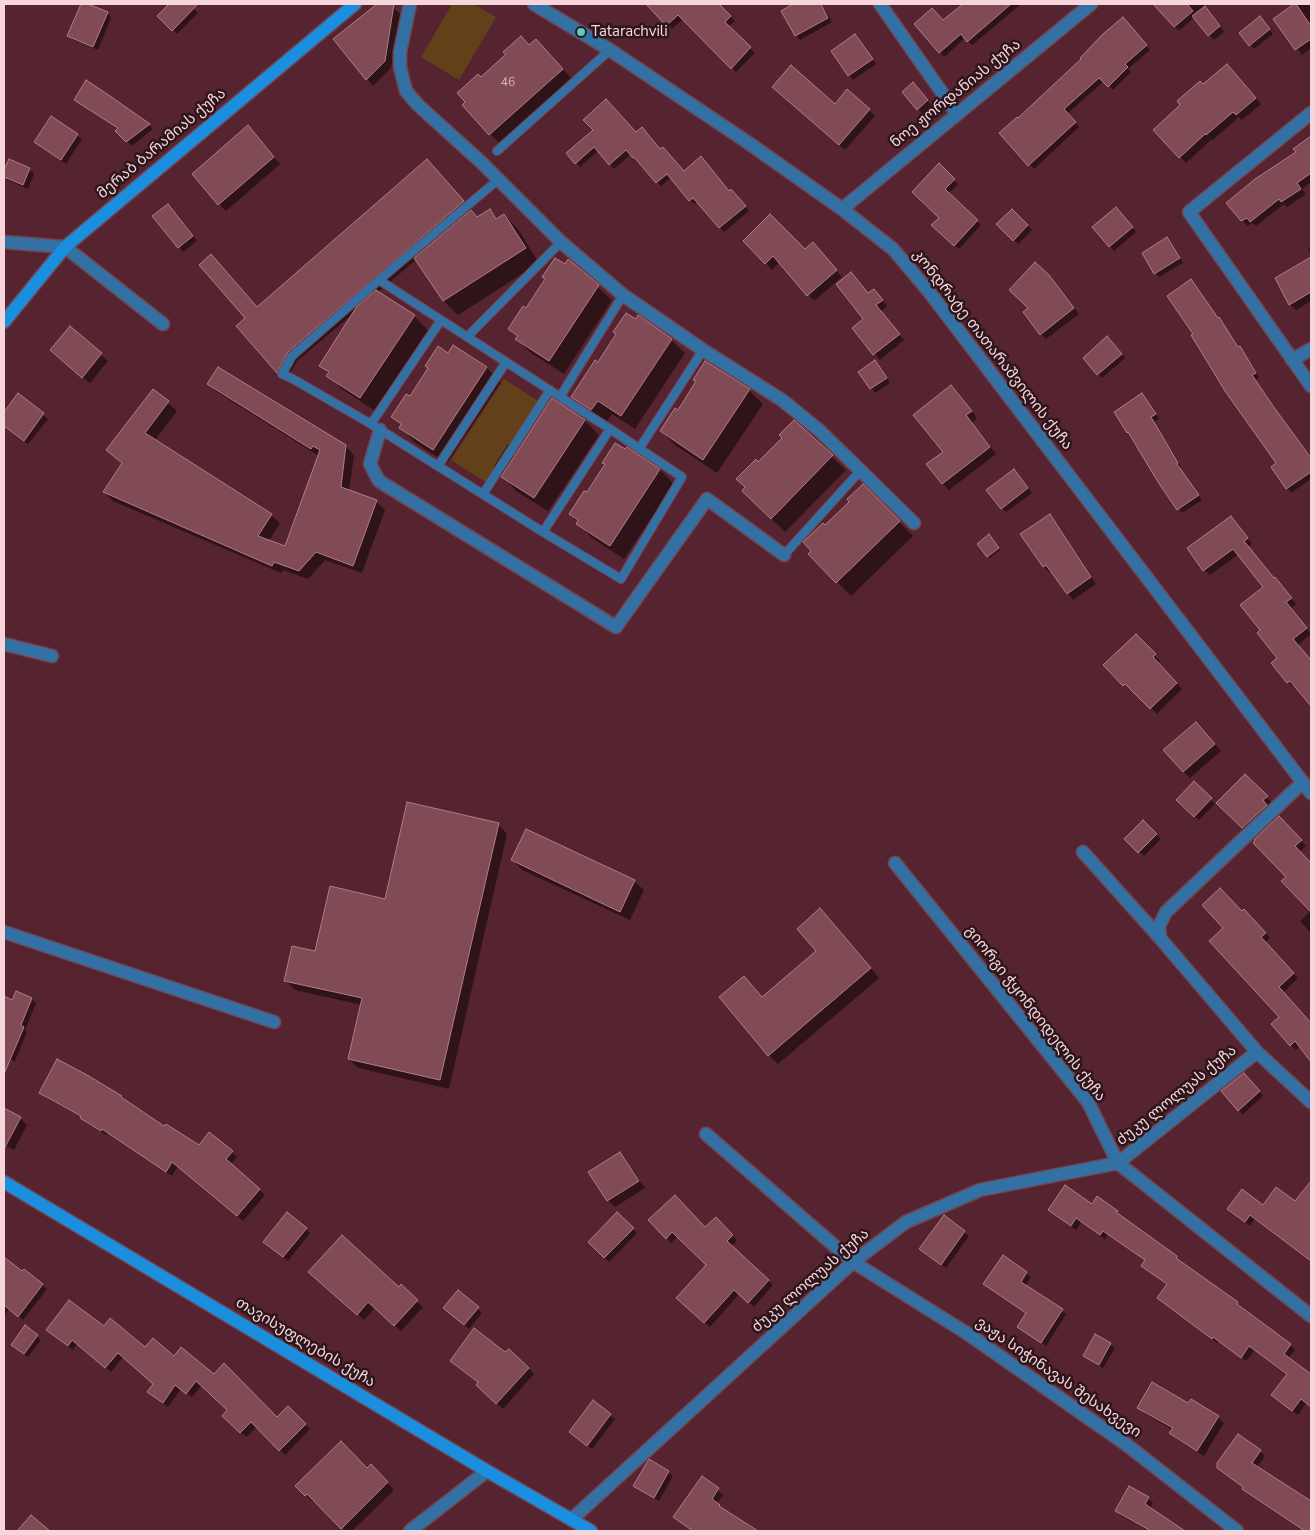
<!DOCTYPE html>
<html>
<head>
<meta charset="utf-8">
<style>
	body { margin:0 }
	#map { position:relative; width:1315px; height:1535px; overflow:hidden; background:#562430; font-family:"Nunito Sans",sans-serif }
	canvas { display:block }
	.frame { position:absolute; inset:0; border:5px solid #f6d5db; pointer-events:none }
</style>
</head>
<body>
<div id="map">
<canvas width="1315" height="1535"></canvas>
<div class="frame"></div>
</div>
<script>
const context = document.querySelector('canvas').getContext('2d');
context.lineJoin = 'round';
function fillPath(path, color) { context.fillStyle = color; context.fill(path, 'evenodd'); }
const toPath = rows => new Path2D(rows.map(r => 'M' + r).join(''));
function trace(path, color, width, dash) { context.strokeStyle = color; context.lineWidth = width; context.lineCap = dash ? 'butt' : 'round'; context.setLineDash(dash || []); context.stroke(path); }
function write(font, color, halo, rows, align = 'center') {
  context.font = font + ' "Nunito Sans","Noto Sans Georgian",sans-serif'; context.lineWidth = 5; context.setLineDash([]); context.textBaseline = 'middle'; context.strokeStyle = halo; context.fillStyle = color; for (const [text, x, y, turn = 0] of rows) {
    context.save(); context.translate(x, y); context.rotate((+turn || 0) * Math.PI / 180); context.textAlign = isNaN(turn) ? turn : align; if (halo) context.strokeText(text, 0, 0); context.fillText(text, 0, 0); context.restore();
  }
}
fillPath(toPath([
	[452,4,473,4,496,17,459,80,421,57],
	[504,379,538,401,486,482,451,460]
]), '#624019');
fillPath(toPath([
	[82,4,107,13,111,18,98,50,73,40,69,36],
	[171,4,188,4,198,13,177,34,159,16],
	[379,4,390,4,400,14,391,68,373,86,335,39],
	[651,4,698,4,704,11,711,4,718,4,735,21,728,27,755,53,736,72,683,19,672,29,649,6],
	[796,4,822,4,832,22,800,40,796,35,783,11],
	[965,4,970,4,972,6,975,4,1021,4,972,45,965,38,944,57,916,25,944,22],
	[1155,4,1209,4,1205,7,1224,32,1214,40,1195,17,1179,31],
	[1296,4,1311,4,1311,48,1302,55,1275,19],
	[1264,22,1273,34,1254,49,1250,45],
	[1127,23,1150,50,1128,69,1131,72,1113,90,1104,81,1067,114,1079,127,1034,169,1000,133],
	[859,40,876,64,853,80,832,51],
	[529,46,550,54,576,84,504,148,490,134,481,79],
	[1233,72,1261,104,1242,120,1239,117,1213,140,1212,139,1186,163,1155,130,1203,86],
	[87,82,149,125,153,129,132,146,117,131,119,129,76,99],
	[917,88,931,105,922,113,918,109],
	[848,91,875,116,845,150,779,93,835,106],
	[51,118,82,139,66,164,35,142],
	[636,133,661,150,684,172,736,195,749,211,724,232,698,202,694,204,690,200,672,177,661,186,631,154,614,169,598,151,580,167,568,154],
	[254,134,280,164,226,211,219,204],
	[1311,138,1311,182,1302,189,1306,194,1287,207,1284,204,1256,226,1252,223,1247,226,1242,220,1298,152,1295,149],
	[9,161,30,170,34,174,28,189,7,180,4,176],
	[939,165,958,184,948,194,981,225,959,249,933,225,940,218],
	[436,170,478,218,489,211,498,219,504,215,518,229,539,263,458,315,444,301,417,259,378,292,414,316,428,330,375,411,342,389,321,365,354,313,297,361,286,381,278,372,258,309],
	[172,210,197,241,183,252,179,247],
	[1012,210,1032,230,1018,244,998,224],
	[1120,213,1136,232,1114,251,1094,227],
	[1167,239,1183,263,1159,277,1155,273],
	[745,241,805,251,820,251,842,277,814,301,780,262,772,270],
	[1311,247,1311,255,1308,249],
	[1311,259,1311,301,1296,310,1290,304,1276,278],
	[568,261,612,300,564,374,531,353,517,339,518,337,510,329],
	[1048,276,1079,314,1046,339,1041,334,1030,308],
	[868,295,879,296,887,306,881,311,904,340,880,360,853,328,865,319],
	[1218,319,1223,323,1239,348,1244,352,1259,378,1255,380,1277,412,1311,459,1311,479,1291,493,1272,468,1278,464],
	[70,328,108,361,90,383,58,357],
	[617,334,671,340,685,353,635,429,612,414,606,423,586,411,573,397,598,364],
	[1112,342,1125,358,1102,378,1098,374],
	[454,346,487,368,501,382,447,463,414,442,393,417],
	[879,366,890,383,875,393,860,372],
	[208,384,345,446,354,455,349,491,377,502,385,510,362,573,325,560,308,579,283,570,281,573,113,501,104,492,122,464,107,450,153,390,177,411,155,440,271,515,280,523,269,541,286,547,319,456,217,392],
	[749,390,763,404,717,473,675,445,661,431,678,412],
	[958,393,977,418,972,423,996,454,949,490,942,483,944,452],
	[18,395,48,419,28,444,4,426,4,414],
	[1146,399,1159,419,1154,422,1181,467,1180,468,1202,500,1182,513,1115,413],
	[552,400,585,421,599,435,548,511,516,491,494,466,508,444,517,453],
	[794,422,846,470,785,532,743,491,758,463,784,438],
	[627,449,660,470,674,484,624,559,592,538,570,514],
	[1018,475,1032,493,1006,512,1002,508],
	[863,486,913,536,851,596,810,554,825,527,851,502],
	[1050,516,1056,522,1096,584,1073,600,1052,571,1050,573,1044,567,1022,534],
	[1231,517,1252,544,1248,547,1274,580,1280,584,1296,604,1291,608,1311,634,1298,645,1311,661,1311,704,1295,685,1293,687,1288,682,1278,658,1262,630,1265,587,1239,554,1210,575,1204,570],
	[991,538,1000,550,990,558,978,544],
	[1136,636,1160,661,1157,664,1182,689,1157,714,1132,689,1130,690,1105,665],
	[1202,730,1221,751,1190,778,1183,771],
	[1245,775,1273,804,1250,834,1218,803],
	[1194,783,1215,804,1199,820,1178,800],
	[1279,818,1306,846,1299,852,1311,865,1311,910,1283,881,1288,877],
	[1143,822,1161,839,1144,856,1126,839],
	[498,824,507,834,449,1089,358,1068,349,1059,362,1005,295,990,285,980,316,953,386,900],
	[513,860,634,881,644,890,630,920,522,870],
	[1311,911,1311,933,1300,921],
	[1242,913,1249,915,1270,938,1265,943,1298,978,1283,993,1311,1024,1311,1060,1300,1046,1296,1050,1291,1045],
	[830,919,879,978,778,1064,769,1055,762,998,817,951],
	[4,997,13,1002,31,999,36,1003,25,1030,27,1032,15,1061,4,1057],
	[87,1076,121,1097,165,1128,199,1147,232,1152,237,1157,230,1165,265,1195,243,1221,178,1166,172,1176,108,1133,106,1135,87,1123,82,1117,46,1098,41,1093],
	[1248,1078,1263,1096,1243,1114,1238,1110],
	[4,1109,20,1118,27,1125,14,1150,4,1145],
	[620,1153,626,1160,645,1188,615,1207,608,1200,590,1173],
	[1311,1183,1311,1260,1255,1218,1250,1226,1229,1209,1295,1203],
	[1097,1198,1117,1212,1121,1217,1237,1303,1290,1345,1295,1350,1288,1358,1311,1376,1311,1407,1306,1403,1298,1415,1277,1399,1288,1375,1255,1350,1246,1361,1218,1341,1217,1343,1163,1302,1158,1298,1168,1285,1143,1266,1146,1261,1108,1234,1105,1239,1081,1222,1076,1230,1049,1210,1092,1205],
	[617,1213,637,1233,609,1262,589,1242],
	[716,1218,737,1240,731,1247,773,1285,754,1307,739,1294,710,1327,683,1303,707,1265,678,1236,671,1243,650,1220,706,1228],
	[306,1229,310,1233,288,1261,269,1246],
	[964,1232,969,1236,946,1268,925,1254],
	[1003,1257,1031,1277,1025,1286,1066,1314,1046,1346,1019,1327,1027,1314,985,1284],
	[4,1259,22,1273,24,1271,47,1289,23,1320,9,1309,4,1316],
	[316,1278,399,1288,423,1307,401,1331,375,1308,364,1320],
	[458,1291,482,1313,469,1329,449,1312],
	[104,1327,145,1349,174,1358,214,1375,277,1419,288,1408,310,1429,285,1455,257,1427,246,1437,224,1416,229,1410,202,1385,192,1397,181,1389,168,1407,154,1396,154,1384,123,1357,111,1372,77,1344,73,1350,53,1335],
	[37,1336,41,1340,28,1357,17,1349],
	[1096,1336,1115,1348,1103,1368,1084,1355],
	[509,1350,534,1374,503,1409,477,1385,479,1383,451,1361,506,1354],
	[1191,1401,1218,1417,1224,1423,1204,1456,1177,1439,1171,1433,1173,1430,1145,1414,1139,1407,1189,1405],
	[593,1402,615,1419,592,1449,575,1436],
	[1260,1451,1265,1456,1257,1467,1311,1503,1311,1531,1306,1531,1248,1493,1243,1489,1244,1487,1218,1467],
	[371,1466,394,1490,352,1531,346,1531,315,1500,313,1502,297,1486,367,1469],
	[668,1472,673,1476,659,1501,639,1490,635,1486],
	[702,1478,723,1495,717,1504,725,1511,756,1531,693,1531,680,1522],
	[1148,1498,1153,1503,1150,1509,1182,1531,1149,1531,1121,1516,1116,1511]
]), '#0007');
const building = toPath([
	[81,4,88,4,108,12,93,47,67,36,81,4],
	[169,4,198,4,172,31,157,16,169,4],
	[377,4,394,4,385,61,366,80,333,39,377,4],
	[646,4,719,4,731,16,725,22,751,47,731,69,678,15,666,26,646,4],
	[793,4,821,4,828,18,795,36,781,11,793,4],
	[963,4,1011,4,967,42,961,34,939,53,914,24,932,8,943,20,963,4],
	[1153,4,1187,4,1193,11,1174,27,1153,4],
	[1294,4,1296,4,1311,26,1311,39,1295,50,1273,19,1294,4],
	[1205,6,1220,26,1208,36,1192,16,1205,6],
	[1260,16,1270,29,1249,46,1239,33,1260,16],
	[1123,17,1147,45,1125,64,1128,67,1108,87,1099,78,1064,109,1076,122,1028,166,999,133,1017,117,1018,118,1081,59,1080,58,1103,34,1123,17],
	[855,34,873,59,848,76,831,51,855,34],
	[521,36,529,45,536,39,563,69,489,135,462,105,465,102,457,93,478,74,481,77,506,54,503,52,521,36],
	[1227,64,1256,98,1236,115,1233,112,1206,135,1205,134,1179,158,1153,130,1180,105,1177,101,1200,81,1203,84,1227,64],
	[791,65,835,104,847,89,870,109,839,145,772,87,791,65],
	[86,80,110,96,150,124,126,142,115,131,118,128,74,100,86,80],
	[913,82,928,100,917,110,902,92,913,82],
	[606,99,636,132,642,127,660,149,663,147,684,171,701,156,729,191,731,189,746,206,719,228,693,198,689,201,667,174,656,183,634,157,633,158,626,150,609,165,594,147,575,164,566,153,593,130,583,120,606,99],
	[51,116,78,134,61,160,34,142,51,116],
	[248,125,274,157,218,205,192,174,248,125],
	[1311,136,1311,173,1297,183,1301,189,1281,202,1279,199,1250,222,1247,218,1241,221,1226,203,1255,179,1296,152,1293,149,1311,136],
	[9,159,30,168,23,185,4,177,4,170,9,159],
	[427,159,464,201,288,352,277,373,236,326,245,318,199,265,211,254,257,307,427,159],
	[939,163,955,179,945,189,978,220,954,246,931,225,939,218,912,192,939,163],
	[168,204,193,236,178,248,152,216,168,204],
	[1116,207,1133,227,1109,247,1092,227,1116,207],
	[490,209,496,219,504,214,526,248,443,301,414,258,471,210,477,217,490,209],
	[1012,209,1028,225,1013,241,996,224,1012,209],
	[770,214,805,249,813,242,837,270,807,296,773,256,765,264,743,241,770,214],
	[1167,237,1180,258,1154,274,1142,253,1167,237],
	[1311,257,1311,292,1289,305,1275,278,1311,257],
	[555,258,565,264,568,259,599,285,549,361,515,339,518,336,508,329,523,306,526,308,545,279,542,277,555,258],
	[1035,262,1049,275,1074,308,1040,335,1023,312,1028,308,1009,290,1035,262],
	[851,272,868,293,874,289,883,300,876,305,900,334,873,355,852,328,863,319,836,284,851,272],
	[1191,279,1218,318,1219,317,1238,347,1240,346,1256,373,1252,375,1273,406,1311,458,1311,472,1286,489,1271,467,1276,463,1225,391,1191,335,1193,334,1167,296,1191,279],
	[376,290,415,315,360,398,326,376,329,372,319,366,357,306,376,290],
	[626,313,636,319,638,315,672,339,621,416,598,401,591,410,571,397,595,360,598,362,616,334,613,332,626,313],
	[70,326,102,353,82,378,50,350,70,326],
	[1107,336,1122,354,1097,375,1083,358,1107,336],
	[453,345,487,367,433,450,399,428,401,424,391,417,406,394,410,396,428,368,425,366,438,346,448,353,453,345],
	[875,360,887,378,870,389,858,372,875,360],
	[705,361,750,389,703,460,660,431,675,408,678,410,696,381,693,380,705,361],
	[218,367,346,445,341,487,377,500,353,566,316,552,299,571,274,562,272,566,103,492,122,463,106,450,153,389,169,401,145,433,272,514,258,536,285,546,320,450,313,446,311,449,207,384,218,367],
	[951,385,972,411,966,415,990,447,942,484,926,464,943,452,913,415,951,385],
	[18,393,44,413,24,441,4,426,4,412,18,393],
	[1142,393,1156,414,1151,417,1178,463,1177,464,1199,495,1177,510,1158,482,1128,432,1127,433,1114,412,1142,393],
	[552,398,585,420,534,498,501,477,552,398],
	[794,420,833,455,771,519,742,491,745,487,736,479,756,459,758,462,782,438,779,435,794,420],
	[615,443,625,449,627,447,660,469,610,546,576,524,578,520,569,514,584,491,587,492,605,464,602,463,615,443],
	[1014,469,1028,488,1001,509,986,490,1014,469],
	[863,484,900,521,836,583,808,554,811,551,803,542,823,523,825,525,849,502,847,499,863,484],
	[1050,514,1091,577,1067,594,1046,565,1043,567,1020,534,1050,514],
	[1231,516,1248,538,1244,541,1274,578,1275,577,1292,598,1286,602,1307,628,1293,639,1311,660,1311,706,1290,681,1287,683,1271,663,1277,658,1257,633,1260,630,1240,605,1263,587,1233,549,1203,571,1187,548,1231,516],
	[989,534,999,548,987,557,977,544,989,534],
	[1136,634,1156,654,1153,657,1177,683,1150,709,1125,684,1123,686,1103,665,1136,634],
	[1196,722,1215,744,1183,772,1163,750,1196,722],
	[1245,774,1268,796,1263,800,1267,805,1242,828,1216,803,1245,774],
	[1194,781,1212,798,1194,817,1176,800,1194,781],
	[407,802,499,823,440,1080,348,1059,362,998,284,981,292,946,315,951,330,886,385,899,407,802],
	[1279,816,1302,840,1295,846,1311,863,1311,912,1281,881,1286,877,1253,843,1255,841,1254,840,1279,816],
	[1143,820,1157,834,1138,853,1124,839,1143,820],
	[526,829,635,880,620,912,511,860,526,829],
	[1220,888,1242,911,1244,909,1266,933,1261,937,1294,973,1279,987,1311,1023,1311,1062,1295,1041,1290,1046,1271,1024,1279,1017,1209,941,1223,928,1202,905,1220,888],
	[820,908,871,968,768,1056,719,997,744,976,762,997,816,951,797,929,820,908],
	[16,991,32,998,21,1025,24,1027,4,1074,4,996,12,1000,16,991],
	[57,1059,87,1075,122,1096,121,1097,164,1126,166,1124,199,1145,209,1132,233,1151,226,1159,260,1189,237,1216,172,1162,166,1172,102,1129,101,1131,80,1118,81,1116,39,1093,57,1059],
	[1244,1073,1260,1091,1238,1111,1221,1091,1244,1073],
	[4,1108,21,1117,4,1149,4,1108],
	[620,1152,639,1181,607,1201,588,1172,620,1152],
	[1311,1181,1311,1261,1250,1215,1245,1222,1227,1209,1242,1189,1263,1205,1276,1187,1295,1201,1311,1181],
	[1065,1185,1092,1204,1097,1196,1118,1211,1116,1212,1177,1256,1176,1258,1238,1302,1237,1304,1291,1344,1284,1354,1311,1374,1311,1407,1301,1399,1292,1411,1271,1395,1287,1374,1249,1346,1241,1358,1213,1337,1212,1339,1157,1298,1167,1284,1141,1266,1145,1260,1103,1231,1100,1235,1076,1218,1071,1226,1048,1210,1065,1185],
	[675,1195,705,1227,716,1217,733,1235,727,1241,769,1280,748,1303,734,1290,704,1323,676,1298,706,1265,672,1232,666,1239,648,1220,675,1195],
	[287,1212,307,1228,283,1257,263,1242,287,1212],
	[617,1212,634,1228,604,1258,588,1242,617,1212],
	[944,1215,965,1231,941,1265,919,1249,944,1215],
	[342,1235,399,1287,401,1284,418,1300,394,1326,368,1302,357,1315,308,1272,342,1235],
	[1003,1255,1027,1272,1021,1282,1063,1309,1041,1343,1017,1327,1026,1313,983,1284,1003,1255],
	[4,1257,22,1271,24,1269,43,1284,18,1317,4,1305,4,1257],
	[458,1290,479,1307,464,1325,443,1308,458,1290],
	[69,1300,104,1326,110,1318,145,1347,153,1338,174,1356,181,1347,214,1374,224,1363,277,1417,288,1406,306,1424,279,1451,251,1422,240,1433,222,1416,227,1410,196,1381,186,1394,175,1385,163,1403,147,1392,153,1384,118,1353,105,1368,72,1340,68,1346,46,1330,69,1300],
	[25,1325,38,1335,24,1354,11,1345,25,1325],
	[474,1328,505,1352,509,1349,529,1368,496,1404,476,1385,478,1382,450,1361,474,1328],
	[1095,1334,1111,1343,1099,1365,1083,1356,1095,1334],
	[1152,1382,1188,1403,1191,1399,1219,1416,1197,1451,1169,1433,1173,1428,1137,1408,1152,1382],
	[593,1400,611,1414,587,1446,569,1432,593,1400],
	[1238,1434,1261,1450,1252,1463,1311,1501,1311,1531,1305,1531,1242,1489,1243,1487,1217,1468,1217,1463,1238,1434],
	[341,1441,367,1468,371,1464,388,1482,341,1529,307,1494,305,1496,295,1486,341,1441],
	[649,1459,669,1471,654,1498,633,1486,649,1459],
	[702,1476,719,1488,712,1499,720,1505,719,1506,758,1531,693,1531,673,1517,702,1476],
	[1129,1486,1149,1497,1145,1504,1185,1531,1151,1531,1115,1511,1129,1486],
	[31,1515,50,1531,17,1531,31,1515]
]);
fillPath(building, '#814b56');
trace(building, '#b57a86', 1);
const lane = toPath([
	[497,151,610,50],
	[379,280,610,429,543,532,371,424,293,379,282,374,292,356,379,280,499,179],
	[467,337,561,242],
	[560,397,623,295],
	[371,424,441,320],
	[639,449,703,350],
	[438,466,506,362],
	[483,494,550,390],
	[543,532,621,579,682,477,610,429],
	[784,555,861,470]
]);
const street = toPath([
	[410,4,400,52,400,67,406,91,418,105,482,163,561,242,623,295,703,350,782,400,820,431,914,523],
	[534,4,610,50,750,144,842,209,893,249,930,293,1311,793],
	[880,4,957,114],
	[1311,113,1189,212,1311,386],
	[842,209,1091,4],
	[4,242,65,247,163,324],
	[1292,360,1311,349],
	[380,430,370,464,379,481,616,627,707,499,784,555],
	[4,644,52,656],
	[1083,852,1160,938],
	[895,863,1088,1102,1118,1163,1311,1316],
	[4,932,274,1022],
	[1257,1052,1311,1102],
	[706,1134,853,1262,968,1334,1127,1445,1237,1531],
	[572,1519,853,1262,906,1222,980,1190,1118,1163,1257,1052,1160,938,1159,926,1166,912,1303,782],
	[410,1531,487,1471]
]);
const secondary = toPath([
	[4,322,65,247,355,4],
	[4,1182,487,1471,591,1531]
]);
trace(lane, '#73444f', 10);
trace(street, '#73444f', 15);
trace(secondary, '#73444f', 15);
trace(lane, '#3370a3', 8);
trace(street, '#3370a3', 12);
trace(secondary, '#1b8fdf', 12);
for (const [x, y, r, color] of [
	[581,32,5,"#57cec2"]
]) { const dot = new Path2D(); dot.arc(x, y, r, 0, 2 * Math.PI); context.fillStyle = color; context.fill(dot); trace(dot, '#2d161b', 2); }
write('12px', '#d9b2ba', null, [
	["46",508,83]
]);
write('15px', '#f6d5db', '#2d161b', [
	["Tatarachvili",591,32]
], 'left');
write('15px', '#f6d5db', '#2d161b', [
	["ნოე ჟორდანიას ქუჩა",956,94,-39],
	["მერაბ ბარამიას ქუჩა",162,144,-40],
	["კონდრატე თათარაშვილის ქუჩა",992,350,52],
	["გიორგი ჭყონდიდელის ქუჩა",1035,1014,52],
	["ძუკუ ლოლუას ქუჩა",1177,1096,-39],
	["ძუკუ ლოლუას ქუჩა",811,1281,-41],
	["თავისუფლების ქუჩა",305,1343,31],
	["ვაჟა სიჭინავას შესახვევი",1058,1378,35]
]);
</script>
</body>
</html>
